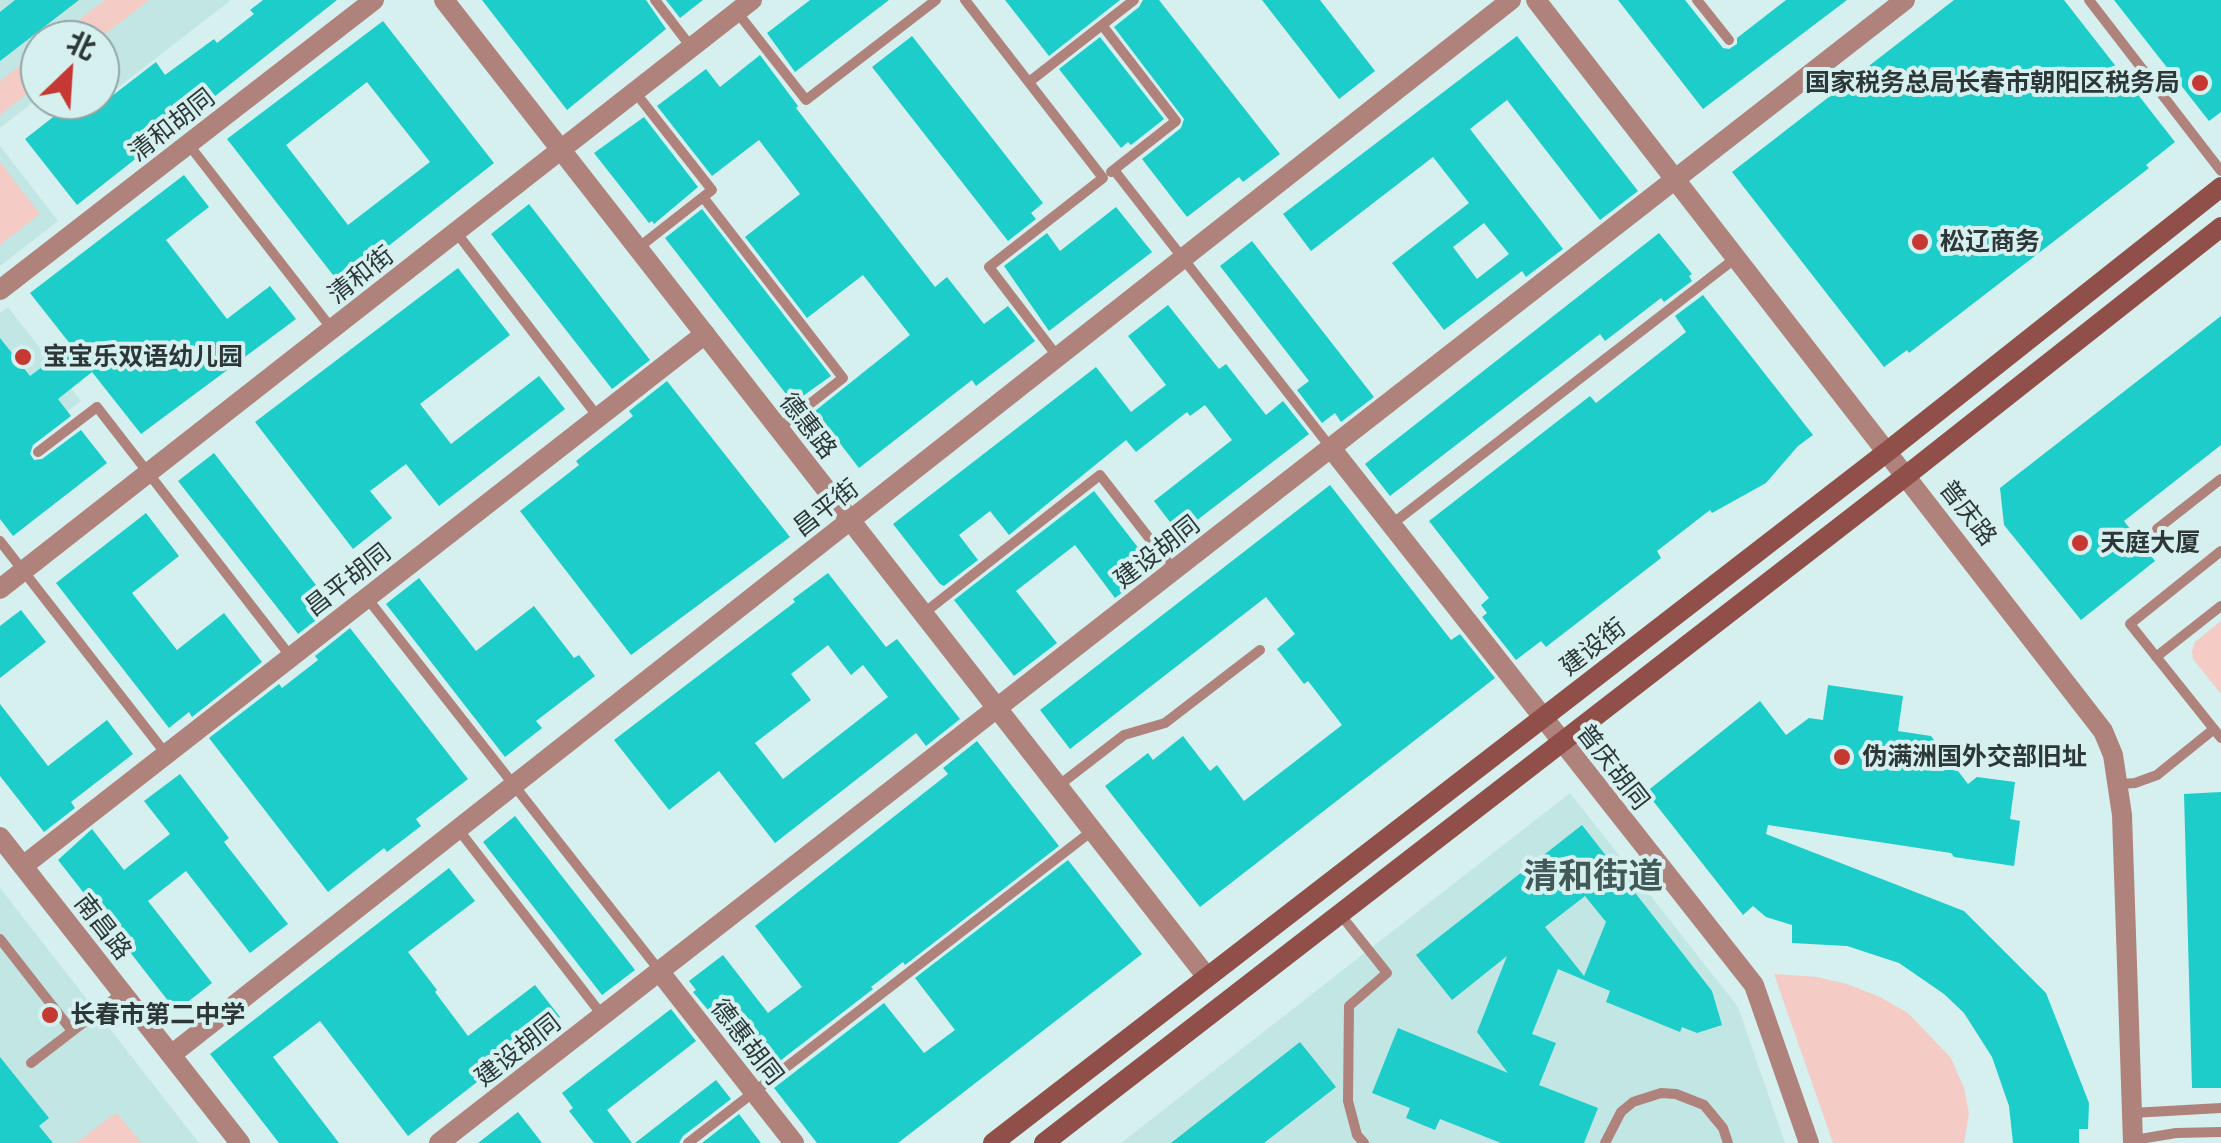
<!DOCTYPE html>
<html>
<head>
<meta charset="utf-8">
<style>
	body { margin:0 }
	#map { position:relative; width:2221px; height:1143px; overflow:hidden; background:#d5f0ef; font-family:Lato,"Noto Sans SC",sans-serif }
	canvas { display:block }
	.north { position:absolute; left:20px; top:20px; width:100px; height:100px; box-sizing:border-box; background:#d5f0ef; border:2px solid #92a6a5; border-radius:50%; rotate:25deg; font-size:28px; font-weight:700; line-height:40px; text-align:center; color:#2d3737 }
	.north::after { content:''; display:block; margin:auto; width:35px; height:45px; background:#c63832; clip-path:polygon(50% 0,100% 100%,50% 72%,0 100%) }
</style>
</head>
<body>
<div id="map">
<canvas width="2221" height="1143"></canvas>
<div class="north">北</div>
</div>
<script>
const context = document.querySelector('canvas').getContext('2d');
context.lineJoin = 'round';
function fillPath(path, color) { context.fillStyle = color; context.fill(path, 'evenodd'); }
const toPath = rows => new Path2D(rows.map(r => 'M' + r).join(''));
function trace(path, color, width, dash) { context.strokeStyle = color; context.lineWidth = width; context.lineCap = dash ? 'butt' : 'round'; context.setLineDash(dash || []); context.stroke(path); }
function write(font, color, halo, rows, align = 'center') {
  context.font = font + ' Lato,"Noto Sans SC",sans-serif'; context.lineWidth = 8; context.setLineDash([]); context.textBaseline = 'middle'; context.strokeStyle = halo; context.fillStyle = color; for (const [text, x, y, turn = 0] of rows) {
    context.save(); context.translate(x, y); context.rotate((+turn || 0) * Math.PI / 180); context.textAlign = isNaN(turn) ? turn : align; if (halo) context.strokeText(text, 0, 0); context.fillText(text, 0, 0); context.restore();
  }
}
fillPath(toPath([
	[0,0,231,0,102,100,100,40,40,40,40,97,0,128],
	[0,146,58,221,0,266],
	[8,307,81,401,12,455,0,439,0,313],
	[1570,793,1738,1007,1785,1143,1121,1143],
	[0,888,199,1143,0,1143]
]), '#c1e6e4');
fillPath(toPath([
	[105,0,149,0,97,40,53,40],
	[40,50,40,84,0,115,0,81],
	[0,162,40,214,0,245],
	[2221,621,2221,694,2193,659,2192,651,2195,642],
	[1774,974,1817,977,1847,984,1880,997,1908,1013,1951,1058,1964,1088,1969,1114,1964,1143,1833,1143],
	[117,1114,142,1143,76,1143,111,1116]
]), '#f4cbc5');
fillPath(toPath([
	[15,0,79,0,0,61,0,12],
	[263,0,337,0,77,205,25,139,75,100,88,100,95,109,156,62,165,75,214,39,217,43,254,14,250,10],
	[482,0,646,0,666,29,567,110],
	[666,0,703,0,680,18],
	[810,0,889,0,795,72,767,33],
	[1005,0,1120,0,1049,56],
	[1143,0,1159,0,1280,154,1243,182,1239,177,1187,217,1142,159,1181,128,1184,119,1114,27,1139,7],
	[1262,0,1320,0,1375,71,1339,99],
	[1618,0,1685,0,1723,48,1729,49,1737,44,1737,38,1786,0,1847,0,1703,109],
	[1954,0,2064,0,2175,142,2146,165,2149,168,1909,353,1907,350,1884,367,1732,172],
	[2114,0,2221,0,2221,112,2209,121],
	[383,21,494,163,340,284,227,139],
	[367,82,430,162,348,225,286,145],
	[912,36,1043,203,1031,213,1036,219,1008,241,872,67],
	[1517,36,1638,191,1600,220,1507,100,1470,129,1563,249,1526,277,1522,271,1444,330,1392,263,1469,203,1433,157,1311,251,1283,214],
	[1484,223,1509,254,1477,279,1453,247],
	[1100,37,1164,119,1131,145,1128,142,1121,148,1059,69],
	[760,55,798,106,796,108,935,287,947,277,984,324,1008,306,1035,341,976,386,972,380,859,468,815,411,910,335,863,275,807,318,745,237,800,194,759,140,712,176,657,106,706,69,720,87],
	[644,117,698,187,654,224,652,221,649,223,594,153],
	[184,175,209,207,166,240,227,319,270,286,296,319,141,434,92,372,58,399,71,416,33,445,30,454,34,460,42,459,81,430,107,463,13,536,0,519,0,338,30,376,71,345,30,293],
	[529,204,650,360,612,389,491,234],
	[1116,207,1152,252,1049,331,1004,266,1047,233,1060,251],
	[702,209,831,376,793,403,665,238],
	[1659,233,1692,274,1689,276,1692,281,1664,302,1661,298,1605,341,1600,334,1390,496,1365,464],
	[1252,241,1374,397,1341,422,1335,413,1322,423,1297,390,1309,381,1220,266],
	[458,268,510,335,420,404,451,444,539,376,565,409,439,506,406,464,370,491,392,518,353,549,255,422],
	[1703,295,1813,435,1798,446,1766,483,1712,513,1710,510,1657,551,1661,558,1546,647,1541,641,1516,660,1482,617,1487,613,1481,605,1489,598,1429,521,1590,396,1596,403,1686,332,1675,316],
	[1168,305,1219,369,1226,364,1266,415,1283,401,1309,434,1179,534,1154,501,1232,440,1205,405,1190,416,1187,412,1136,452,1126,440,1009,535,990,511,959,535,978,560,944,586,940,584,893,524,1096,367,1131,412,1166,385,1128,336],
	[2221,316,2221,445,2124,521,2155,561,2081,620,2004,525,2000,488],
	[667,381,790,537,631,655,520,511,579,465,576,461,633,416,629,411],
	[214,453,333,607,298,634,178,481],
	[1330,485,1451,640,1460,634,1495,678,1200,907,1105,786,1148,753,1153,760,1183,736,1210,771,1217,765,1244,801,1342,725,1308,681,1304,684,1277,649,1295,634,1266,597,1070,749,1040,710],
	[1094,491,1154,568,1115,598,1075,545,1016,591,1057,643,1014,676,954,600],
	[146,513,179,556,132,593,177,650,224,613,262,662,192,717,189,712,169,728,56,583],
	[828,573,886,647,897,639,960,719,926,746,916,733,775,843,719,771,669,810,614,740,795,602,793,599],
	[828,645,851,675,863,665,888,697,783,779,755,743,811,700,791,674],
	[419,578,476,651,534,606,574,658,579,655,595,676,536,721,542,728,505,757,386,604],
	[21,610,46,642,0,678,0,626],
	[350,628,468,779,416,819,421,826,387,852,384,848,328,892,209,738,279,684,282,688,318,660,315,656],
	[1828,685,1903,696,1898,731,1931,736,1968,784,1977,777,2015,782,2010,819,2020,821,2014,866,1954,857,1951,853,1768,825,1766,834,1964,911,2046,993,2089,1103,2088,1129,2079,1129,2079,1143,2013,1143,2009,1106,1992,1057,1964,1013,1944,994,1899,963,1847,946,1792,943,1792,925,1766,917,1753,906,1743,915,1646,792,1760,701,1786,735,1809,718,1823,720],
	[0,704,48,766,107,720,133,754,71,802,75,808,44,832,0,776],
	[977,741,1059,846,905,965,903,962,871,987,873,989,763,1074,760,1072,693,992,696,990,689,981,723,955,768,1013,802,987,755,926,948,774,943,768],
	[180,774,229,838,224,842,288,924,250,953,186,871,148,901,212,983,176,1011,58,860,92,829,124,870,170,834,144,801],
	[2221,792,2221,1088,2192,1088,2184,794],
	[515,816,635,970,602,995,483,842],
	[1582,825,1712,991,1722,1025,1697,1033,1682,1027,1680,1032,1606,1002,1610,991,1558,969,1532,1034,1556,1043,1539,1085,1598,1108,1584,1143,1501,1143,1440,1119,1435,1130,1406,1118,1410,1108,1372,1093,1398,1028,1508,1073,1477,1032,1507,956,1452,1000,1416,955],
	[1585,896,1606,922,1584,976,1545,927],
	[1068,860,1142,954,898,1143,817,1143,774,1088,884,1003,924,1053,955,1030,915,978],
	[449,868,475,901,408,952,437,990,435,992,468,1036,535,985,560,1017,408,1136,320,1021,273,1057,339,1143,279,1143,210,1054],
	[671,1009,696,1041,607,1110,632,1143,594,1143,569,1111,573,1108,562,1093],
	[1300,1042,1336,1087,1264,1143,1171,1143],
	[0,1057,49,1118,39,1126,53,1143,0,1143],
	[716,1080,731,1099,683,1136,679,1143,635,1143],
	[518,1112,542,1143,478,1143],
	[739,1114,761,1143,702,1143]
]), '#1ccdc9');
trace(toPath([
	[655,0,691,47],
	[965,0,1103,178,989,267,1057,356],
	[1697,0,1729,40],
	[2089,0,2221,171],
	[737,12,806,100,936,0],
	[1102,25,1176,121,1111,172],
	[1029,82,1134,0],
	[635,92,712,190,638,248],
	[189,145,332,329],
	[1114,170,1331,448],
	[703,197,843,378,779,428],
	[456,232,598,417],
	[38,452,97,407,291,657],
	[1392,524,1737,257],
	[2157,529,2221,479],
	[0,541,166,754],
	[2221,551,2130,624,2221,738],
	[367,598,659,970],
	[924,613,1100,475,1174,570],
	[2156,657,2221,606],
	[2120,784,2135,783,2157,775,2214,729],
	[1058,786,1124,735,1165,723,1260,650],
	[458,829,602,1015],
	[1340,914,1387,973,1349,1006,1348,1101,1357,1135,1364,1143],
	[0,939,72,1031],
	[31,1063,122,993],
	[2132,1113,2221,1108],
	[2134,1140,2176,1133,2221,1132],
	[688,1143,1092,831],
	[1605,1143,1621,1112,1633,1102,1661,1093,1676,1094,1704,1105,1723,1128,1728,1143]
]), '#b0827c', 10);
trace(toPath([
	[0,290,374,0],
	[1331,448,1754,985,1809,1143],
	[23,866,705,334],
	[659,971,794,1143],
	[439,1143,1905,0]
]), '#b0827c', 20);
trace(toPath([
	[444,0,1207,977],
	[1536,0,2103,731,2113,755,2122,815,2133,1143],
	[0,589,752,0],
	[0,837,240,1143],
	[171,1055,1511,0]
]), '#b0827c', 20);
trace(toPath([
	[993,1143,1888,451,2221,187],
	[1044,1143,1907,475,2221,227]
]), '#905049', 20);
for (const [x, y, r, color] of [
	[2200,83,10,"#c63832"],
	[1920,242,10,"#c63832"],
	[23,357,10,"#c63832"],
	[2080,543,10,"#c63832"],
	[1842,757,10,"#c63832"],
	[50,1015,10,"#c63832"]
]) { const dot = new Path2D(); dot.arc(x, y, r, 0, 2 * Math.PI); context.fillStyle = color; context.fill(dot); trace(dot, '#d5f0ef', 4); }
write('bold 25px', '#2d3737', '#d5f0ef', [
	["国家税务总局长春市朝阳区税务局",2180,83,"right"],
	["松辽商务",1940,242],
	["宝宝乐双语幼儿园",43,357],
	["天庭大厦",2100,543],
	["伪满洲国外交部旧址",1862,757],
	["长春市第二中学",70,1015]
], 'left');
write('25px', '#2d3737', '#d5f0ef', [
	["清和胡同",172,125,-38],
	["清和街",361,275,-38],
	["德惠路",808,426,52],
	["昌平街",826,508,-38],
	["普庆路",1968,513,52],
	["建设胡同",1157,552,-38],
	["昌平胡同",348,580,-38],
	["建设街",1593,647,-38],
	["普庆胡同",1613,767,52],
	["南昌路",103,927,52],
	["德惠胡同",747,1042,52],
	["建设胡同",518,1050,-38]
]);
write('bold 35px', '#425958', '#d5f0ef', [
	["清和街道",1593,877]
]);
</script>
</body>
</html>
